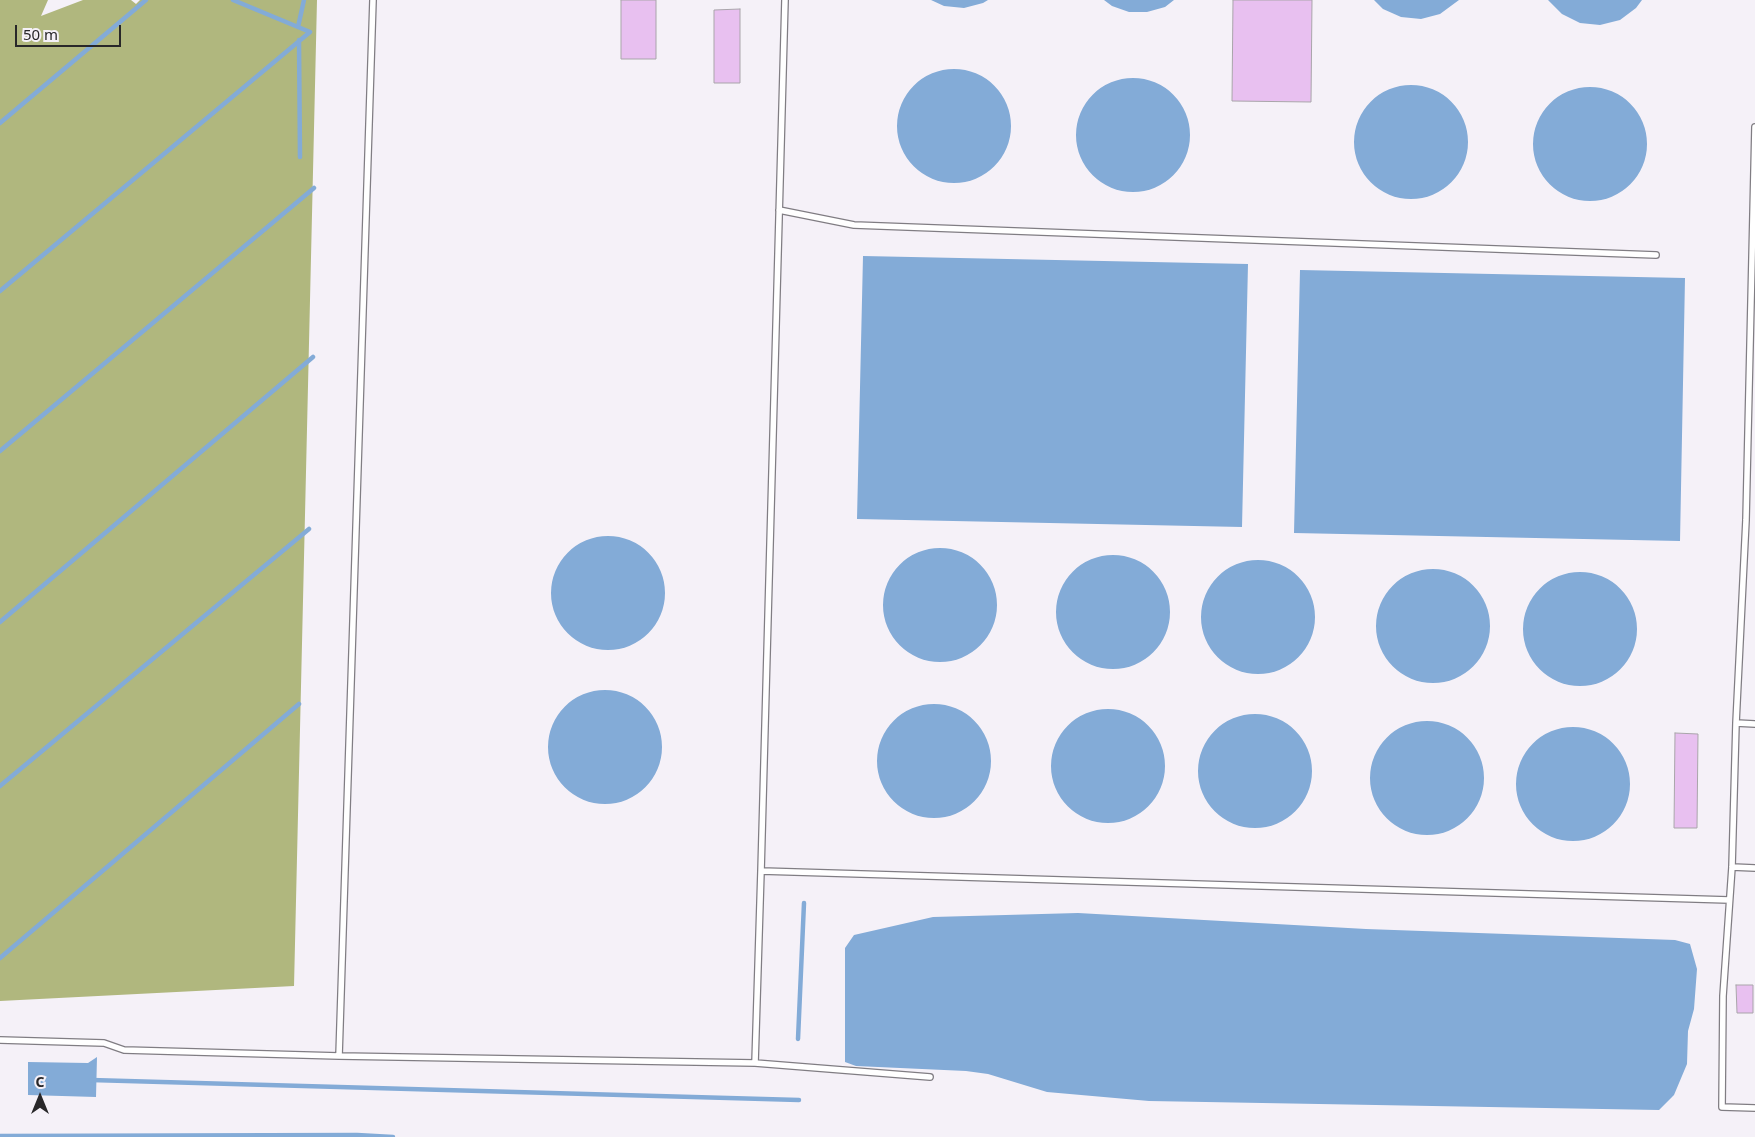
<!DOCTYPE html>
<html>
<head>
<meta charset="utf-8">
<style>
	body { margin:0 }
	#map { position:relative; width:1755px; height:1137px; overflow:hidden; background:#f5f1f8; font-family:"Noto Sans",sans-serif }
	canvas { display:block }
	.north { position:absolute; left:15px; top:1072px; width:50px; height:50px; -webkit-text-stroke:4px #f5f1f8; paint-order:stroke; rotate:0deg; font-size:14px; font-weight:700; line-height:20px; text-align:center; color:#282729 }
	.north::after { content:''; display:block; margin:auto; width:18px; height:22px; background:#282729; clip-path:polygon(50% 0,100% 100%,50% 72%,0 100%) }
	.scale { position:absolute; left:15px; top:25px; width:106px; height:22px; box-sizing:border-box; border:2px solid #282729; border-top:0; padding-left:6px; font-size:15px; line-height:18px; white-space:nowrap; color:#282729; -webkit-text-stroke:4px #f5f1f8; paint-order:stroke }
</style>
</head>
<body>
<div id="map">
<canvas width="1755" height="1137"></canvas>
<div class="north">С</div>
<div class="scale">50 m</div>
</div>
<script>
const context = document.querySelector('canvas').getContext('2d');
context.lineJoin = 'round';
function fillPath(path, color) { context.fillStyle = color; context.fill(path, 'evenodd'); }
const toPath = rows => new Path2D(rows.map(r => 'M' + r).join(''));
function trace(path, color, width, dash) { context.strokeStyle = color; context.lineWidth = width; context.lineCap = dash ? 'butt' : 'round'; context.setLineDash(dash || []); context.stroke(path); }
fillPath(toPath([
	[0,0,48,0,41,16,83,0,131,0,136,4,140,0,317,0,294,986,0,1001],
	[357,1135,393,1137,0,1137,0,1136]
]), '#b0b77e');
fillPath(toPath([
	[931,0,988,0,983,3,964,8,944,6],
	[1104,0,1174,0,1165,7,1147,12,1129,12,1112,6],
	[1374,0,1459,0,1440,14,1421,19,1401,17,1383,9],
	[1548,0,1642,0,1636,8,1620,20,1600,25,1580,23,1562,14],
	'897 126a57 57 0 1 1 114 0a57 57 0 1 1-114 0Z',
	'1076 135a57 57 0 1 1 114 0a57 57 0 1 1-114 0Z',
	'1354 142a57 57 0 1 1 114 0a57 57 0 1 1-114 0Z',
	'1533 144a57 57 0 1 1 114 0a57 57 0 1 1-114 0Z',
	[863,256,1248,264,1242,527,857,519],
	[1300,270,1685,278,1680,541,1294,533],
	'551 593a57 57 0 1 1 114 0a57 57 0 1 1-114 0Z',
	'883 605a57 57 0 1 1 114 0a57 57 0 1 1-114 0Z',
	'1056 612a57 57 0 1 1 114 0a57 57 0 1 1-114 0Z',
	'1201 617a57 57 0 1 1 114 0a57 57 0 1 1-114 0Z',
	'1376 626a57 57 0 1 1 114 0a57 57 0 1 1-114 0Z',
	'1523 629a57 57 0 1 1 114 0a57 57 0 1 1-114 0Z',
	'548 747a57 57 0 1 1 114 0a57 57 0 1 1-114 0Z',
	'877 761a57 57 0 1 1 114 0a57 57 0 1 1-114 0Z',
	'1051 766a57 57 0 1 1 114 0a57 57 0 1 1-114 0Z',
	'1198 771a57 57 0 1 1 114 0a57 57 0 1 1-114 0Z',
	'1370 778a57 57 0 1 1 114 0a57 57 0 1 1-114 0Z',
	'1516 784a57 57 0 1 1 114 0a57 57 0 1 1-114 0Z',
	[1078,913,1366,929,1675,940,1690,944,1697,969,1694,1009,1688,1031,1687,1064,1674,1095,1659,1110,1149,1101,1047,1092,988,1074,966,1071,856,1066,845,1062,845,948,854,935,933,917],
	[97,1057,96,1097,28,1095,28,1062,88,1063]
]), '#83abd7');
trace(toPath([
	[298,27,304,0],
	[299,40,300,157],
	[0,123,146,0],
	[0,291,310,32,233,0],
	[0,451,314,188],
	[0,622,313,357],
	[0,786,309,529],
	[0,958,299,704],
	[798,1039,804,903],
	[91,1080,799,1100],
	[0,1136,357,1135,393,1137]
]), '#83abd7', 4.5);
const building = toPath([
	[621,0,656,0,656,59,621,59,621,0],
	[1233,0,1312,0,1311,102,1232,101,1233,0],
	[740,9,740,83,714,83,714,10,740,9],
	[1675,733,1698,734,1697,828,1674,828,1675,733],
	[1736,985,1753,985,1753,1013,1737,1013,1736,985]
]);
fillPath(building, '#e8c0f0');
trace(building, '#a9a5aa', 1);
const service = toPath([
	[1755,127,1746,520,1736,723,1732,867,1723,996,1722,1107,1755,1108],
	[779,210,854,225,1656,255],
	[1736,723,1755,724],
	[1732,867,1755,868],
	[761,871,1729,900],
	[0,1040,104,1043,124,1050,339,1056,755,1063,930,1077],
	[339,1056,373,0],
	[755,1063,761,871,785,0]
]);
trace(service, '#807d83', 8);
trace(service, '#fff', 5.5);
</script>
</body>
</html>
